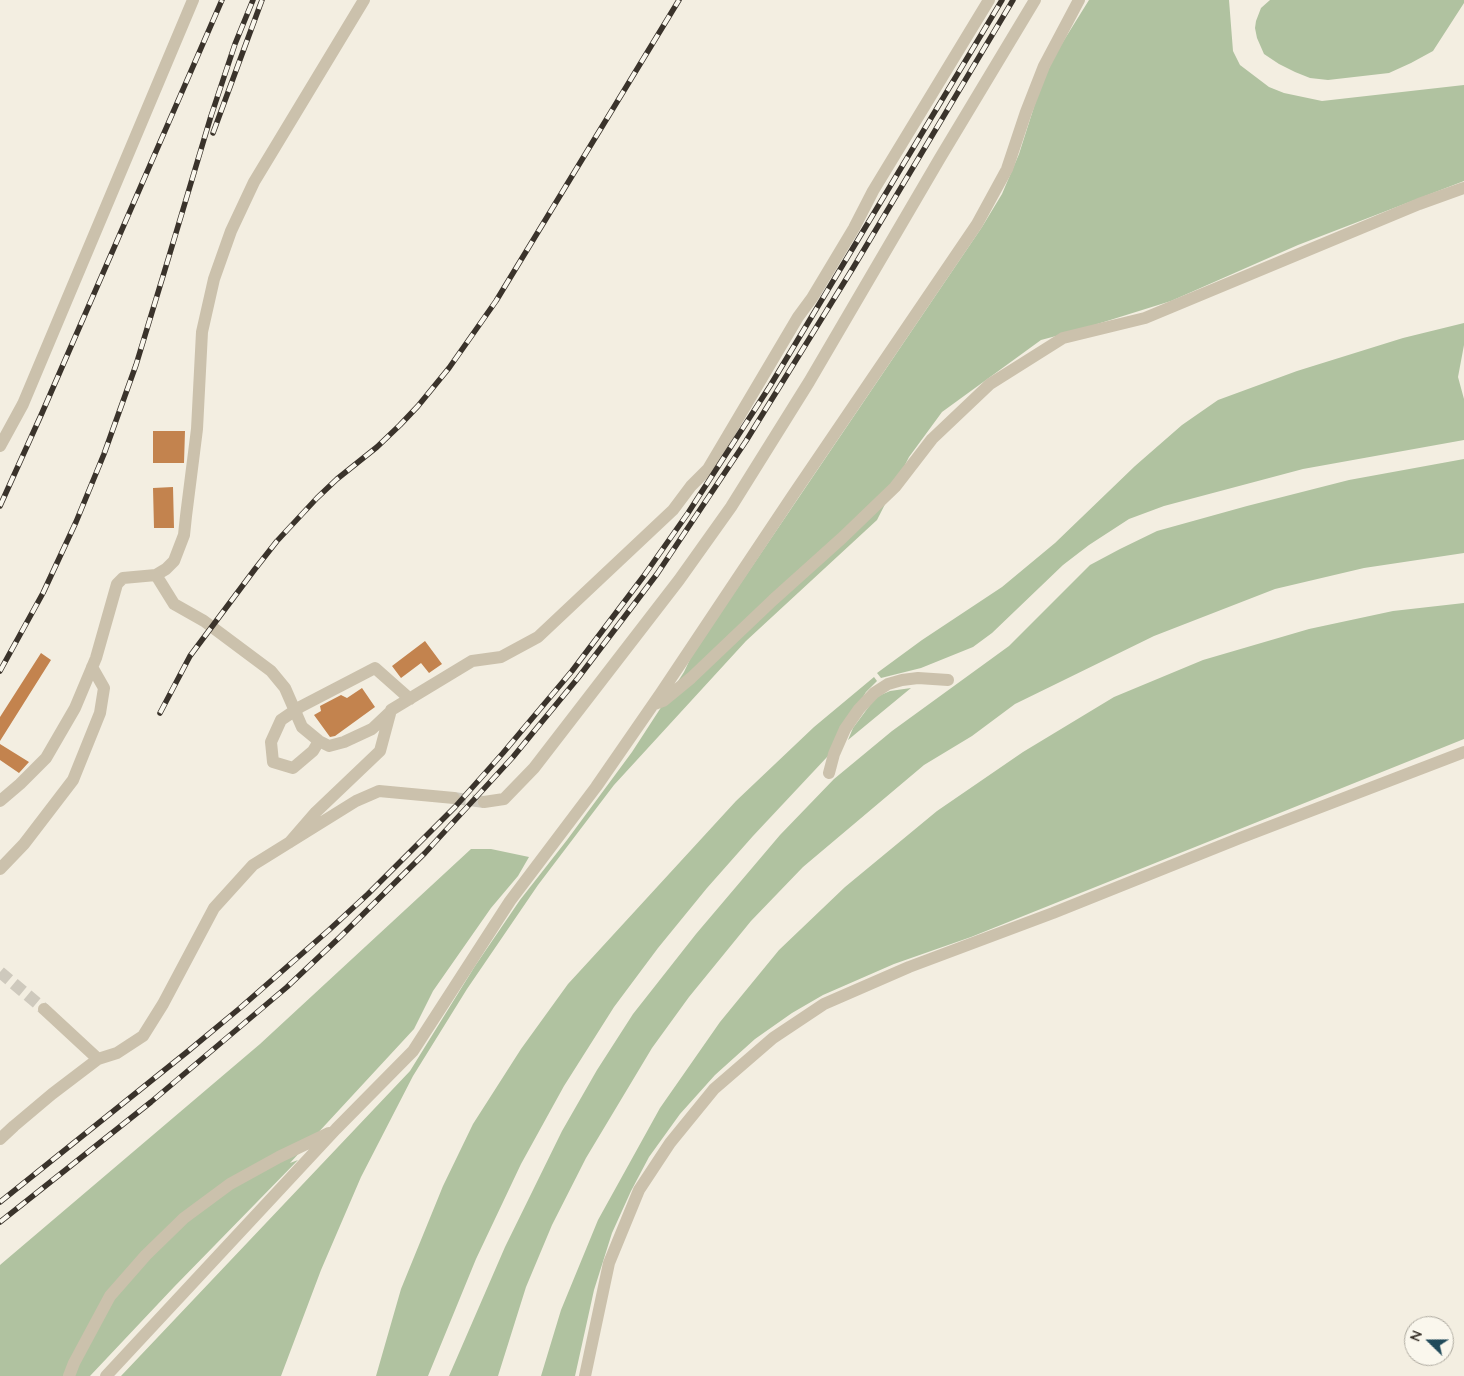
<!DOCTYPE html>
<html>
<head>
<meta charset="utf-8">
<style>
	body { margin:0 }
	#map { position:relative; width:1464px; height:1376px; overflow:hidden; background:#f3eee1; font-family:Quicksand,sans-serif }
	canvas { display:block }
	.north { position:absolute; left:1404px; top:1316px; width:50px; height:50px; box-sizing:border-box; background:#faf7ed; border:1px solid #ada99f; border-radius:50%; rotate:292deg; font-size:14px; font-weight:700; line-height:20px; text-align:center; color:#3a332b }
	.north::after { content:''; display:block; margin:auto; width:18px; height:22px; background:#214b5b; clip-path:polygon(50% 0,100% 100%,50% 72%,0 100%) }
</style>
</head>
<body>
<div id="map">
<canvas width="1464" height="1376"></canvas>
<div class="north">N</div>
</div>
<script>
const context = document.querySelector('canvas').getContext('2d');
context.lineJoin = 'round';
function fillPath(path, color) { context.fillStyle = color; context.fill(path, 'evenodd'); }
const toPath = rows => new Path2D(rows.map(r => 'M' + r).join(''));
function trace(path, color, width, dash) { context.strokeStyle = color; context.lineWidth = width; context.lineCap = dash ? 'butt' : 'round'; context.setLineDash(dash || []); context.stroke(path); }
fillPath(toPath([
	[1089,0,1229,0,1233,51,1240,65,1269,87,1284,93,1322,101,1464,85,1464,181,1298,245,1171,301,1075,331,1041,340,942,412,909,457,877,520,746,641,614,785,538,885,467,989,413,1076,361,1177,321,1270,281,1376,121,1376,410,1071,475,966,520,900,567,840,632,752,684,672,692,655,982,227,1002,194,1019,154,1040,88,1056,53],
	[1270,0,1464,0,1464,3,1433,51,1411,63,1389,73,1328,80,1310,78,1295,72,1279,64,1264,54,1257,38,1255,28,1256,21,1261,8],
	[1464,323,1464,345,1458,377,1464,399,1464,440,1303,469,1164,506,1129,519,1089,545,1063,565,992,633,973,647,921,668,881,678,877,673,922,640,1002,587,1055,543,1135,466,1182,425,1218,400,1297,371,1403,338],
	[1464,459,1464,553,1364,568,1275,589,1154,636,1015,704,972,736,924,765,803,867,751,921,689,997,652,1048,586,1158,552,1225,526,1287,498,1376,449,1376,505,1247,562,1131,597,1070,633,1014,696,934,780,835,834,779,892,731,1009,646,1090,565,1120,549,1157,531,1247,506,1349,480],
	[1464,603,1464,739,971,937,894,964,823,995,792,1013,755,1039,715,1075,680,1114,649,1157,631,1191,612,1233,594,1290,575,1376,541,1376,561,1310,598,1220,660,1108,720,1022,779,950,845,887,937,811,1023,752,1114,697,1203,660,1309,629,1393,611],
	[874,677,877,681,866,692,828,756,753,836,707,888,658,948,614,1007,564,1086,521,1164,476,1259,428,1376,376,1376,401,1289,443,1186,473,1124,521,1049,568,984,736,801,814,727],
	[911,688,848,740,853,728,876,697,890,691],
	[471,849,491,849,529,857,518,876,491,908,433,991,414,1029,290,1163,298,1160,174,1287,90,1376,0,1376,0,1265,260,1044]
]), '#b0c2a0');
fillPath(toPath([
	[153,431,185,431,184,463,153,463],
	[173,487,174,528,154,528,153,488],
	[425,641,442,664,429,673,421,663,401,678,392,666],
	[41,653,51,660,0,741,0,717],
	[362,688,375,707,335,736,330,737,314,715,321,711,320,706,341,695,347,698],
	[0,744,29,762,19,773,0,760]
]), '#c3834e');
trace(toPath([
	[454,798,484,802],
	[0,972,44,1009]
]), '#cec9bd', 12, [12, 6]);
trace(toPath([
	[0,446,23,404,193,0],
	[156,575,174,604,204,621,271,671,285,688,302,727,319,741,329,746,344,742,372,729,390,712],
	[655,704,663,701,691,678,773,600,842,538,895,487,932,439,990,384,1063,338,1145,318,1419,204,1464,188],
	[319,741,313,751,293,768,273,762,271,742,281,720,300,707,375,668,410,699],
	[829,773,834,754,845,729,859,709,874,693,888,684,902,680,918,678,948,680],
	[0,801,20,784,46,758,75,708,96,658,117,584,123,578,156,575,166,569,174,561,184,535,186,516,197,429,202,332,214,279,231,231,254,182,364,0],
	[484,802,504,799,534,768,679,580,731,507,809,382,940,158,1035,0],
	[290,842,316,812,380,751,391,710,472,661,501,657,538,637,673,510,691,486,708,469,798,317,812,298,854,228,873,191,989,0],
	[0,869,24,844,73,780,100,713,104,688,92,667],
	[44,1009,98,1059,117,1053,143,1036,163,1004,214,908,253,865,356,801,379,791,454,798],
	[0,1139,14,1126,52,1094,98,1059],
	[69,1376,74,1363,110,1296,146,1255,184,1218,230,1184,279,1157,329,1133],
	[106,1376,336,1129,413,1051,510,901,596,787,661,693,793,495,977,224,1007,169,1026,112,1044,66,1079,0],
	[585,1376,609,1263,639,1190,670,1143,714,1089,773,1038,824,1004,909,967,1053,913,1240,838,1464,752]
]), '#cbc1ac', 12);
const rail = toPath([
	[213,133,262,0],
	[0,506,42,413,222,0],
	[0,671,43,593,76,522,104,454,136,365,170,253,211,116,235,44,253,0],
	[160,713,190,656,255,569,277,541,317,498,337,479,377,447,400,425,418,406,449,368,496,301,679,0],
	[0,1202,187,1052,240,1008,329,930,368,894,455,807,503,753,572,671,643,577,688,513,770,386,1002,0],
	[0,1222,151,1102,287,987,340,937,425,853,513,757,545,718,578,678,657,574,746,441,853,268,1013,0]
]);
trace(rail, '#3a332b', 5.5);
trace(rail, '#faf7ed', 4, [11]);
</script>
</body>
</html>
